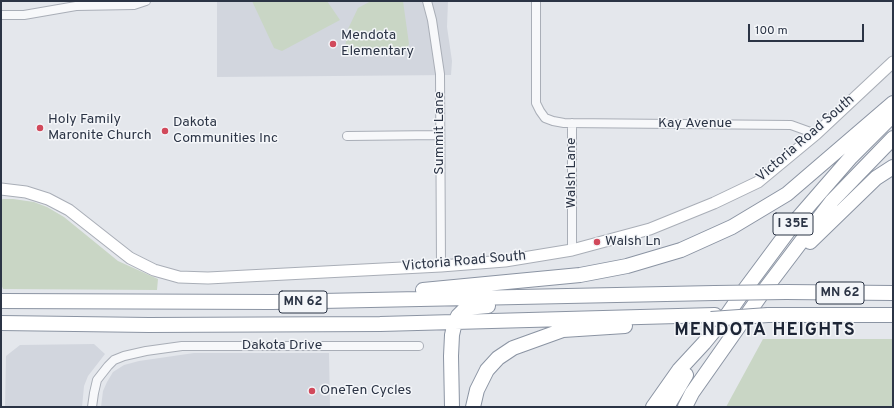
<!DOCTYPE html>
<html>
<head>
<meta charset="utf-8">
<style>
	body { margin:0 }
	#map { position:relative; width:894px; height:408px; overflow:hidden; background:#e4e7ec; font-family:Overpass,sans-serif }
	canvas { display:block }
	.frame { position:absolute; inset:0; border:2px solid #2b3445; pointer-events:none }
	.scale { position:absolute; left:748px; top:24px; width:116px; height:18px; box-sizing:border-box; border:2px solid #2b3445; border-top:0; padding-left:5px; font-size:12px; line-height:14px; white-space:nowrap; color:#2b3445; -webkit-text-stroke:3px #f4f6f9; paint-order:stroke }
</style>
</head>
<body>
<div id="map">
<canvas width="894" height="408"></canvas>
<div class="frame"></div>
<div class="scale">100 m</div>
</div>
<script>
const context = document.querySelector('canvas').getContext('2d');
context.lineJoin = 'round';
function fillPath(path, color) { context.fillStyle = color; context.fill(path, 'evenodd'); }
const toPath = rows => new Path2D(rows.map(r => 'M' + r).join(''));
function trace(path, color, width, dash) { context.strokeStyle = color; context.lineWidth = width; context.lineCap = dash ? 'butt' : 'round'; context.setLineDash(dash || []); context.stroke(path); }
function write(font, color, halo, rows, align = 'center') {
  context.font = font + ' Overpass,sans-serif'; context.lineWidth = 3; context.setLineDash([]); context.textBaseline = 'middle'; context.strokeStyle = halo; context.fillStyle = color; for (const [text, x, y, turn = 0] of rows) {
    context.save(); context.translate(x, y); context.rotate((+turn || 0) * Math.PI / 180); context.textAlign = isNaN(turn) ? turn : align; if (halo) context.strokeText(text, 0, 0); context.fillText(text, 0, 0); context.restore();
  }
}
fillPath(toPath([
	[217,1,448,1,447,27,452,61,451,75,217,77],
	[94,344,105,354,88,376,84,386,82,407,5,407,6,356,20,345],
	[194,353,329,353,330,407,101,407,103,391,107,382,113,372,124,365,139,361]
]), '#d2d6de');
fillPath(toPath([
	[252,1,327,1,340,20,282,51,274,48],
	[371,1,403,1,409,44,406,50,344,54,348,29,358,8],
	[3,199,13,199,34,202,47,207,64,217,118,261,158,279,157,290,3,289,1,284,1,200],
	[763,339,893,339,893,407,726,407]
]), '#c9d6c5');
const street = toPath([
	[427,1,432,20,440,74,441,266],
	[536,1,536,103,540,111,545,118,553,121,564,123,791,125,816,134],
	[1,15,24,15,76,6,134,5,146,1],
	[347,136,440,135],
	[572,250,572,123],
	[92,407,94,393,97,380,108,366,114,360,124,356,146,351,182,346,419,346]
]);
const secondary = toPath([
	[1,189,26,192,48,199,69,210,130,258,154,270,179,277,208,278,441,266,505,261,572,250,650,229,714,203,758,182,816,134,893,62]
]);
const highway = toPath([
	[810,242,876,178,893,167],
	[423,290,580,275,627,266,681,250,732,227,787,194,893,103],
	[786,292,893,293],
	[1,301,272,302,715,293],
	[768,315,893,315],
	[1,323,149,325,380,324,715,315],
	[452,407,451,356,452,335,455,322,458,316,466,308,488,306],
	[473,407,477,390,487,370,498,358,513,348,563,330,625,326],
	[653,407,679,370,704,343,727,315,743,292,798,218,851,157,893,115],
	[667,407,686,375],
	[685,407,692,393,763,292,832,201,893,138]
]);
trace(street, '#a9aeb7', 10);
trace(secondary, '#a9aeb7', 13);
trace(highway, '#8b94a3', 16);
trace(street, '#f7f8fa', 8);
trace(secondary, '#fff', 11);
trace(highway, '#fff', 14);
const highwayBridge = toPath([
	[715,293,786,292],
	[711,319,768,315]
]);
trace(highwayBridge, '#8b94a3', 16, []);
trace(highwayBridge, '#fff', 14);
for (const [x, y, r, color] of [
	[333,44,4,"#d1495b"],
	[40,128,4,"#d1495b"],
	[165,131,4,"#d1495b"],
	[597,242,4,"#d1495b"],
	[312,391,4,"#d1495b"]
]) { const dot = new Path2D(); dot.arc(x, y, r, 0, 2 * Math.PI); context.fillStyle = color; context.fill(dot); trace(dot, '#f4f6f9', 1.5); }
for (const [x, y, w] of [
	[793,224,40],
	[840,293,48],
	[303,302,48]
]) { const box = new Path2D(); box.roundRect(x - w / 2, y - 11, w, 22, 3); context.fillStyle = '#f4f6f9'; context.fill(box); trace(box, '#2b3445', 1); }
write('bold 13px', '#2b3445', null, [
	["I 35E",793,224],
	["MN 62",840,293],
	["MN 62",303,302]
]);
write('14px', '#2b3445', '#f4f6f9', [
	["Mendota",341,36],
	["Elementary",341,52],
	["Holy Family",48,120],
	["Maronite Church",48,136],
	["Dakota",173,123],
	["Communities Inc",173,139],
	["Walsh Ln",605,242],
	["OneTen Cycles",320,391]
], 'left');
write('14px', '#2b3445', '#f4f6f9', [
	["Kay Avenue",695,124],
	["Summit Lane",440,133,-90],
	["Victoria Road South",806,139,-41],
	["Walsh Lane",572,173,-90],
	["Victoria Road South",464,262,-5],
	["Dakota Drive",282,346]
]);
context.letterSpacing = '1px';
write('bold 18px', '#1d2536', '#f4f6f9', [
	["MENDOTA HEIGHTS",765,331]
]);
context.letterSpacing = '0px';
</script>
</body>
</html>
